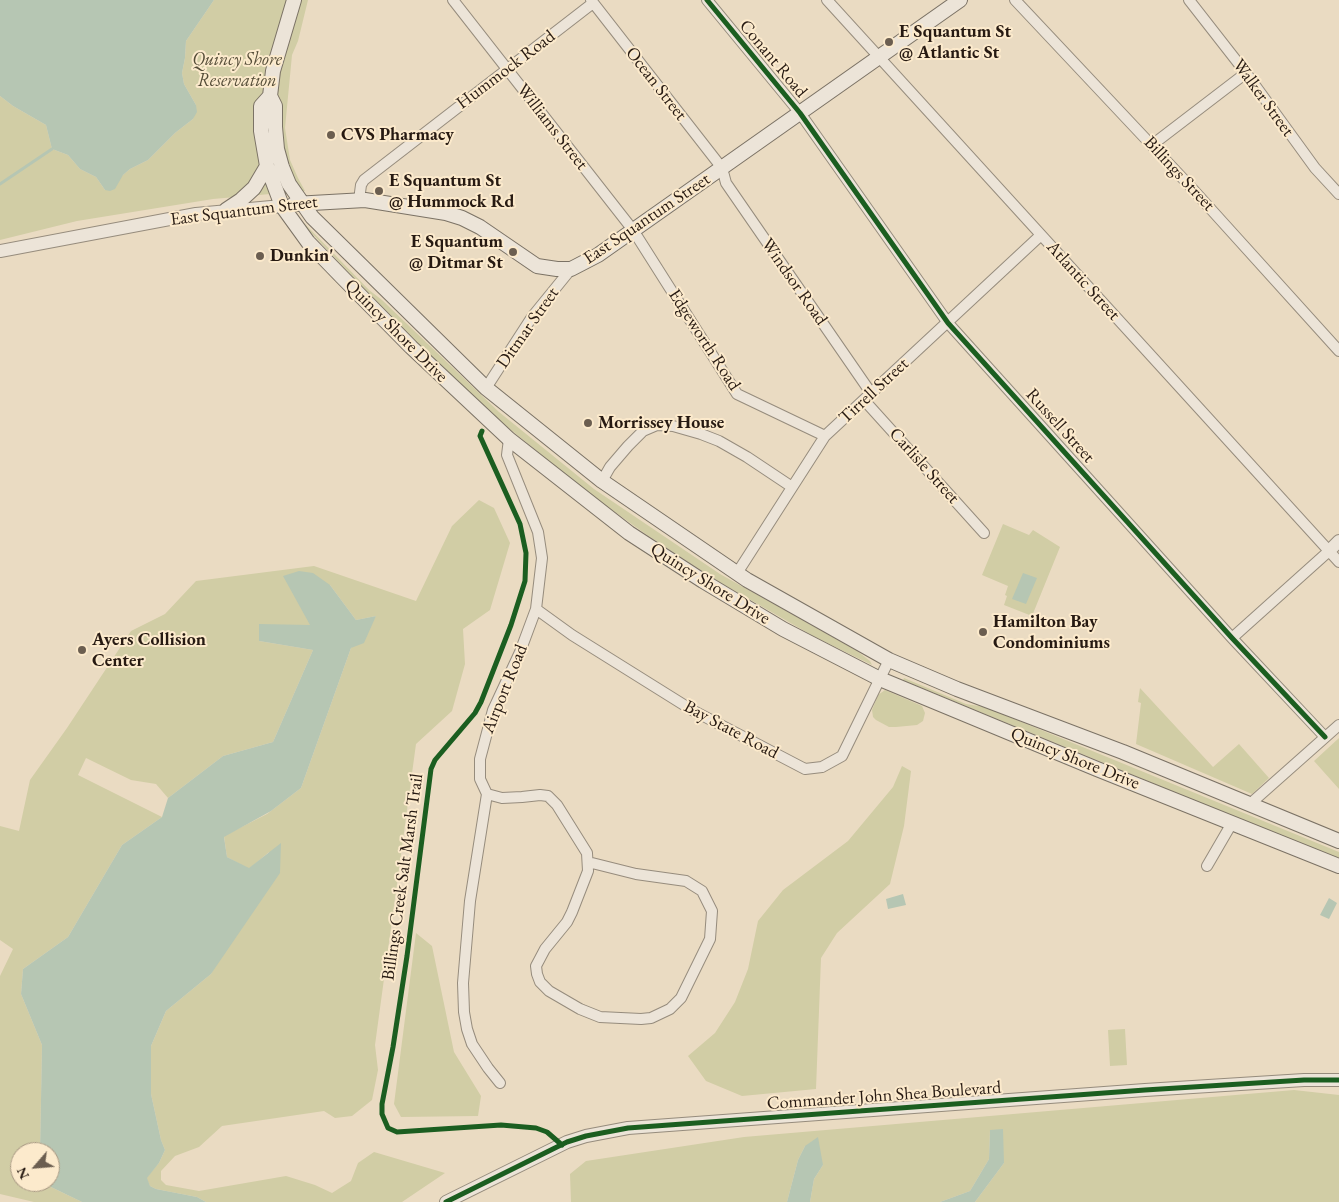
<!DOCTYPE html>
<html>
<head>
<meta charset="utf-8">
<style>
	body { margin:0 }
	#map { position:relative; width:1339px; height:1202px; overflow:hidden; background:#eadbc2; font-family:"EB Garamond",serif }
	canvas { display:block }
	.north { position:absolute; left:10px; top:1142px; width:50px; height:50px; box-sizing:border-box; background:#fceacc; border:1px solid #a79782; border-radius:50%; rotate:243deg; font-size:14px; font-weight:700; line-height:20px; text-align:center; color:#271a12 }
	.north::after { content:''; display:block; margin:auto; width:18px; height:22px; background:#6b5e50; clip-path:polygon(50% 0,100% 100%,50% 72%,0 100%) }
</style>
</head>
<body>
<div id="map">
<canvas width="1339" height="1202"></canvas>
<div class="north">N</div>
</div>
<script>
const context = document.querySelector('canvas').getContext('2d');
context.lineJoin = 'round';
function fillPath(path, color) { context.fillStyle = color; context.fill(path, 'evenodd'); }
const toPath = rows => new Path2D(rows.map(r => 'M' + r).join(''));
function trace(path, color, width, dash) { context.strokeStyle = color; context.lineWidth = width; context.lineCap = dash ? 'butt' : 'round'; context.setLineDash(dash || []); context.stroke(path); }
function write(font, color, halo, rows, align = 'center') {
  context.font = font + ' "EB Garamond",serif'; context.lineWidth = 4; context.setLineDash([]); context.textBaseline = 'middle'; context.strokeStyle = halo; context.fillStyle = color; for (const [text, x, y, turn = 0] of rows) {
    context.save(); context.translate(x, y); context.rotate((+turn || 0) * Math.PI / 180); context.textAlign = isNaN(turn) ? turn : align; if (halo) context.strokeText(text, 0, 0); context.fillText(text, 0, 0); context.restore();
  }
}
fillPath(toPath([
	[214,0,308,0,298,41,292,55,285,128,290,160,298,178,305,191,213,199,77,221,0,240,0,96,13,106,46,125,52,149,68,155,80,169,96,177,105,190,130,169,148,160,175,133,193,119,196,105,184,84,182,73,185,58,186,41],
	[304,223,369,290,382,300,499,412,594,489,720,574,857,651,870,661,872,665,813,636,716,580,647,535,591,495,495,417,446,372,397,324,303,224],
	[479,500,494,508,510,543,490,610,463,629,465,664,452,711,416,744,375,1045,378,1070,372,1100,352,1116,335,1118,324,1111,222,1126,199,1147,175,1156,161,1171,161,1180,166,1185,199,1191,286,1176,315,1185,332,1193,351,1181,358,1163,374,1152,445,1173,402,1202,206,1202,197,1197,156,1189,150,1186,146,1178,159,1163,165,1150,161,1140,151,1094,151,1046,166,1011,211,974,269,852,249,869,227,857,224,836,267,814,301,788,351,648,376,616,356,620,330,585,311,625,259,625,259,641,313,650,273,742,223,756,168,798,156,784,131,780,86,758,78,775,162,817,122,845,68,937,23,969,21,994,42,1045,40,1152,20,1152,20,1182,49,1182,51,1187,82,1202,34,1202,0,1194,0,976,13,949,0,940,0,826,19,831,30,780,67,728,131,631,165,614,196,581,314,566,416,601,452,526],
	[1003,524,1029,535,1033,530,1060,547,1032,616,1004,605,1007,596,1005,595,1008,586,982,575],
	[904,678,966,704,985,707,1339,852,1339,860,903,680],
	[1140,688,1213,767,1239,744,1269,778,1252,794,1136,744,1141,703,1138,702],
	[885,690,922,706,925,713,923,721,917,725,896,727,889,727,876,720,873,717,872,710,878,695],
	[1339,738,1339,789,1314,761],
	[902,766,911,771,904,826,890,884,837,933,821,958,816,1089,742,1096,706,1081,688,1056,715,1033,735,1002,748,969,758,921,783,890,848,841,893,787],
	[416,933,432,946,454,1052,481,1096,478,1116,401,1117,394,1104],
	[1125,1029,1127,1065,1110,1066,1108,1030],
	[1294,1090,1339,1095,1339,1202,975,1202,1004,1163,990,1130,989,1159,970,1191,940,1202,810,1202,814,1179,823,1165,805,1146,798,1160,787,1202,571,1202,570,1174,586,1161,744,1137]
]), '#d1cda5');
fillPath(toPath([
	[0,0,214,0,186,41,185,58,182,73,184,84,196,105,197,112,193,119,175,133,148,160,130,169,123,175,115,189,110,191,105,190,96,177,80,169,68,155,52,149,46,125,13,106,0,96],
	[299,571,313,573,330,585,356,620,376,616,364,643,351,648,301,788,271,811,224,837,227,857,249,868,281,843,280,873,211,974,166,1011,151,1046,151,1094,161,1140,165,1150,159,1163,147,1178,150,1186,156,1189,197,1197,206,1202,82,1202,51,1187,49,1182,50,1152,40,1152,42,1045,21,994,23,969,68,937,122,845,162,817,168,798,223,756,273,742,313,650,259,641,259,624,310,625,283,576],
	[1023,573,1037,578,1026,604,1012,599],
	[903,894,906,905,888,909,886,899],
	[1329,898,1337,903,1329,919,1320,915],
	[1003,1129,1004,1163,975,1202,940,1202,970,1191,989,1159,990,1130],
	[818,1137,823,1165,814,1179,810,1202,787,1202,798,1160,805,1146]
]), '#b6c6b3');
trace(toPath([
	[0,184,52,149]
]), '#b6c6b3', 3);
const minor = toPath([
	[453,0,633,230,737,394,825,436],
	[591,0,722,168,726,183,871,393],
	[707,0,800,113,948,323,1232,638,1325,737],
	[827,0,1339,562],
	[1015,0,1189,185,1339,351],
	[1189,0,1246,73,1315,168,1339,194],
	[1152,145,1246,73],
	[359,200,361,185,364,180,593,3],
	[486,388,532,317,571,269],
	[864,400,984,533],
	[602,481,610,467,628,446,643,431,657,425,673,426,701,434,719,441,747,457,792,487],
	[736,573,741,567,825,436,1041,235],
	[536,609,572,635,692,710,805,769,822,767,842,756,889,660],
	[1232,638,1329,551],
	[487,794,502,798,522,797,540,795,548,796,557,805,587,853,588,871,572,912,567,922,545,949,536,966,537,974,540,982,549,991,580,1009,600,1017,641,1019,651,1018,670,1009,681,998,710,939,712,911,702,891,686,881,636,874,588,862],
	[1250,804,1339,725],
	[1207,866,1232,823],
	[500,1083,488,1068,472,1044,467,1029,464,1012,463,983,470,901,487,794,480,779,480,759,493,710,520,652,536,609,542,558,538,532,507,455,509,439]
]);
const tertiary = toPath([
	[0,251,196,214,282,206],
	[1329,551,1339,541],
	[446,1202,567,1142,586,1136,628,1128,1145,1090,1304,1080,1339,1080]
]);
const secondary = toPath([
	[294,0,273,71,270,96,261,106,261,131,267,166,282,206,308,242,341,276,411,347,509,439,629,533,703,581,783,629,880,679,1097,769,1339,866],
	[270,96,275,106,275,127,277,149,282,167,289,184,312,217,486,388,602,481,747,580,889,660,957,689,1123,752,1339,841],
	[294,204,365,200,446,213,462,218,480,227,537,266,557,269,571,269,598,255,960,0],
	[226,210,241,200,254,188,267,166]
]);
trace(minor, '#968c7d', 12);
trace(tertiary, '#968c7d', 14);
trace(secondary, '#7b7265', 16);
trace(minor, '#ece4d8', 10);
trace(tertiary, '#ece4d8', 12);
trace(secondary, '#ece4d8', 14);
trace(toPath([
	[707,0,800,113,948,323,1232,638,1325,737],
	[482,431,480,436,520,524,526,553,525,581,511,625,481,702,475,713,435,760,431,769,407,956,393,1047,382,1104,382,1114,388,1128,397,1132,501,1125,536,1128,547,1132,562,1145],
	[446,1202,567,1142,586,1136,628,1128,1145,1090,1304,1080,1339,1080]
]), '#1b5e20', 5);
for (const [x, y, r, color] of [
	[889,42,5,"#6b5e50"],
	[331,135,5,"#6b5e50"],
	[379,191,5,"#6b5e50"],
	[513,252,5,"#6b5e50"],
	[260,256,5,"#6b5e50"],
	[588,423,5,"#6b5e50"],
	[983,632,5,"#6b5e50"],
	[82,650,5,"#6b5e50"]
]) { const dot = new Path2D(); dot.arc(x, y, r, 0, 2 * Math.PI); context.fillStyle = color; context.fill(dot); trace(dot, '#fceacc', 2); }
write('bold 18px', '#271a12', '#fceacc', [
	["E Squantum St",899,32],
	["@ Atlantic St",899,53],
	["CVS Pharmacy",341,135],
	["E Squantum St",389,181],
	["@ Hummock Rd",389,202],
	["E Squantum",503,242,"right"],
	["@ Ditmar St",503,263,"right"],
	["Dunkin'",270,256],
	["Morrissey House",598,423],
	["Hamilton Bay",993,622],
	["Condominiums",993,643],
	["Ayers Collision",92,640],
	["Center",92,661]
], 'left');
write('18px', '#271a12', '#fceacc', [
	["Conant Road",773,59,50],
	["Hummock Road",506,70,-37],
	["Ocean Street",656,84,52],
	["Walker Street",1263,98,54],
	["Williams Street",552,127,52],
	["Billings Street",1179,174,47],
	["East Squantum Street",244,211,-7],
	["East Squantum Street",647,219,-34],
	["Atlantic Street",1083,281,48],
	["Windsor Road",794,282,55],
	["Ditmar Street",528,328,-55],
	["Quincy Shore Drive",396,331,45],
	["Edgeworth Road",704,340,57],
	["Tirrell Street",874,391,-43],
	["Russell Street",1060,426,48],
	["Carlisle Street",924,466,48],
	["Quincy Shore Drive",710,584,32],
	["Airport Road",505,689,-68],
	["Bay State Road",731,730,28],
	["Quincy Shore Drive",1075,759,22],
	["Billings Creek Salt Marsh Trail",403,877,-82],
	["Commander John Shea Boulevard",884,1096,-4]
]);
write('italic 18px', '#544c37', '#fceacc', [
	["Quincy Shore",237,60],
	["Reservation",237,81]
]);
</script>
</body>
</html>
